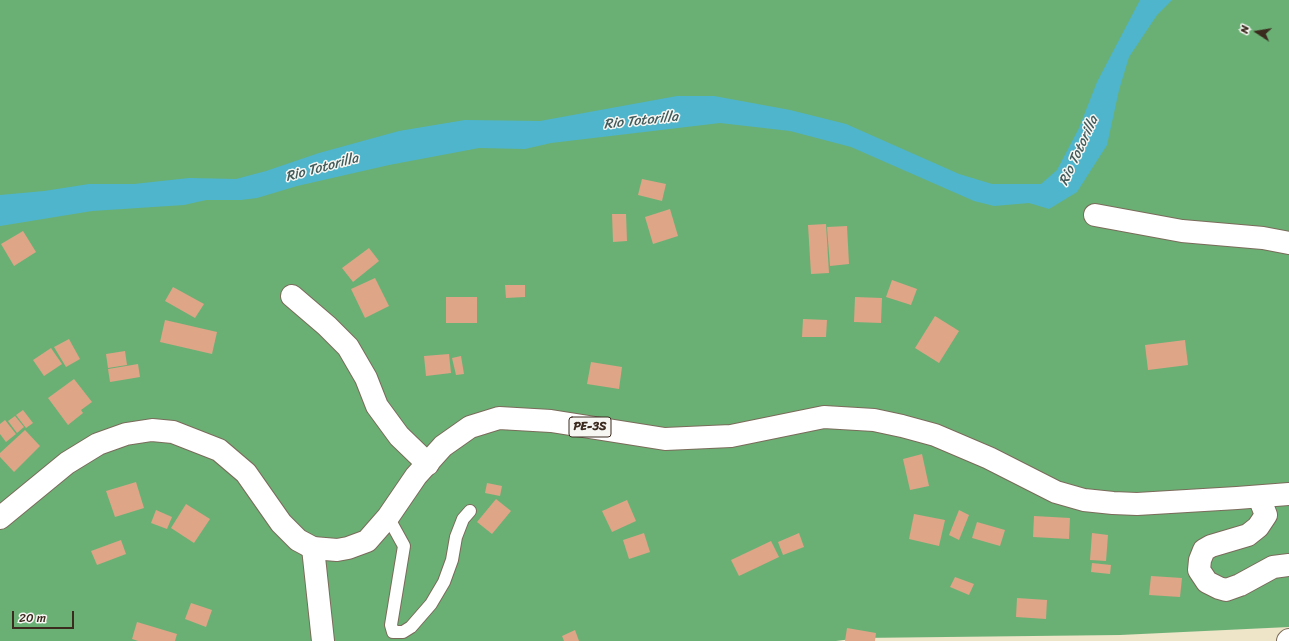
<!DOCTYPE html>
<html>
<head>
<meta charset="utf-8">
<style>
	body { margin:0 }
	#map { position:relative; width:1289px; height:641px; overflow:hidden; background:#eee4c8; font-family:Sriracha,sans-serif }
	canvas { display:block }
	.north { position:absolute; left:1237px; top:12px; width:40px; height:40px; -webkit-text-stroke:3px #f6f6f2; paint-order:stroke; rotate:282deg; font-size:11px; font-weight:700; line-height:16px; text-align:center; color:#3b2a1e }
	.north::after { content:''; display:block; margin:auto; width:14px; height:18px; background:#3b2a1e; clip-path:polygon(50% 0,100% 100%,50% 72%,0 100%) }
	.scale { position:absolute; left:12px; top:611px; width:62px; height:18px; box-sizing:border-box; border:2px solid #3b2a1e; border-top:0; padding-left:5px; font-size:12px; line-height:14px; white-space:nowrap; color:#3b2a1e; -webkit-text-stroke:3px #f6f6f2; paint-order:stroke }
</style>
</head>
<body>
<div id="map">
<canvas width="1289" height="641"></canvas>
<div class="north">N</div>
<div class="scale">20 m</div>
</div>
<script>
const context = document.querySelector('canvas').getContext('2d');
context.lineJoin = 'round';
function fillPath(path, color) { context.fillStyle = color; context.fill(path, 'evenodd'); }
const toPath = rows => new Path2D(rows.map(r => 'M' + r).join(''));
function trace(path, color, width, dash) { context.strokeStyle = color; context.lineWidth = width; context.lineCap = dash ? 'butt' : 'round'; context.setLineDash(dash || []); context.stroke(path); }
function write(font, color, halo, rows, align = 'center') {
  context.font = font + ' Sriracha,sans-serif'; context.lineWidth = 3; context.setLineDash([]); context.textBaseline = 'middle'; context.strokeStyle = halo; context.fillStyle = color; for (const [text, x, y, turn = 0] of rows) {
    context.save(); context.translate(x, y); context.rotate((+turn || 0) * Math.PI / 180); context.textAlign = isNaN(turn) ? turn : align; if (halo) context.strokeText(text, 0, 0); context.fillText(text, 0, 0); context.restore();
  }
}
fillPath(toPath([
	[0,0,1289,0,1289,627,1120,635,859,638,836,641,0,641]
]), '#6ab075');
fillPath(toPath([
	[1140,0,1172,0,1157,15,1129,57,1119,90,1107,145,1077,192,1049,209,1029,203,994,206,974,201,851,147,790,131,720,123,551,143,525,149,479,148,389,165,297,186,257,198,241,200,206,200,184,205,92,211,0,226,0,195,44,191,89,184,134,184,189,178,236,179,266,171,319,153,399,131,465,120,540,121,677,96,714,96,790,110,846,124,959,174,992,184,1041,184,1057,170,1079,128,1097,82]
]), '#4eb5cd');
fillPath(toPath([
	[642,179,666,184,662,201,638,195],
	[670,209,678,236,653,244,645,217],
	[612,214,626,214,627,241,613,242],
	[826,224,829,273,811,274,808,225],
	[847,226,849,264,830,266,827,227],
	[23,231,36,252,14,266,1,244],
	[369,248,379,261,353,282,342,268],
	[375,278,389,306,365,318,351,289],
	[892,280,917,289,911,305,886,297],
	[505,285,525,285,525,297,506,298],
	[173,287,204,304,195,318,165,301],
	[446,297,477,297,477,323,446,323],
	[855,297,882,298,881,323,854,322],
	[935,316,959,331,939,363,915,348],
	[803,319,827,320,826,337,802,337],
	[165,320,217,332,212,354,160,342],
	[69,339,80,359,66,367,54,347],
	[1185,340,1188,365,1148,370,1145,345],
	[51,348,62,364,44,376,33,360],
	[125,351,127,365,108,368,106,354],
	[449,354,451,373,426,376,424,356],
	[461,356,464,374,456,375,452,358],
	[591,362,622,367,619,389,587,384],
	[138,364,140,377,110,382,108,369],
	[74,379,92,402,81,410,83,413,68,425,48,398],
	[23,410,33,423,26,428,16,415],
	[15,416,24,427,17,433,8,421],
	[5,420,16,434,6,442,0,434,0,424],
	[25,430,40,446,14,472,0,457,0,453],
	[922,454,929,486,910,490,903,459],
	[136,482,144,508,115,517,106,491],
	[487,483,502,486,500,496,485,493],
	[496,499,511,511,492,534,477,522],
	[627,500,636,521,612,532,602,511],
	[186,504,210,519,194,543,171,528],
	[156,510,172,517,167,529,151,523],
	[959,510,969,515,959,540,949,535],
	[914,514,945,520,939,546,909,539],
	[1034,516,1070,518,1069,539,1033,537],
	[977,522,1005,530,1000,546,972,538],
	[644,533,650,552,629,559,623,540],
	[799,533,804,547,783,555,778,542],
	[1092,533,1108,535,1106,561,1090,560],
	[121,540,126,554,97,565,91,551],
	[771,541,779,557,739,576,731,560],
	[1092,563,1111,565,1110,574,1091,572],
	[1151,576,1182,578,1180,597,1149,595],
	[955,577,974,584,969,595,950,587],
	[1017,598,1047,600,1046,619,1016,617],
	[191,603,212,610,206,627,185,619],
	[137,622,177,634,175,641,138,641,132,639],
	[847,628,876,633,875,641,845,641],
	[575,630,579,641,564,641,562,636]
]), '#dea587');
const lane = toPath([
	[388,517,404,546,391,625,393,632,403,632,411,627,431,604,444,582,452,560,456,537,463,519,470,511]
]);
const street = toPath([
	[1095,215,1182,231,1263,238,1289,243],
	[292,296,327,326,348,347,366,378,377,406,399,436,428,464],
	[1259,497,1266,515,1258,527,1248,535,1211,546,1204,550,1200,560,1199,570,1207,582,1219,588,1226,590,1240,585,1273,567,1289,565],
	[313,548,323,641],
	[1288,641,1289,640]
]);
const highway = toPath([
	[0,518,67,463,98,444,126,434,152,430,173,432,219,450,246,473,281,523,298,540,313,548,337,550,348,548,367,541,388,517,416,476,443,446,470,427,499,418,551,421,665,439,731,436,824,417,874,420,902,426,935,435,989,458,1056,492,1084,500,1113,503,1137,504,1237,498,1289,494]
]);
trace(lane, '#7a6b5a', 14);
trace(street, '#7a6b5a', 24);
trace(highway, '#7a6b5a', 24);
trace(lane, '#fff', 12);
trace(street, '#fff', 22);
trace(highway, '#fff', 22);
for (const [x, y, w] of [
	[590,427,42]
]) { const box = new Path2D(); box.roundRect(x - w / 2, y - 10, w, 20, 3); context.fillStyle = '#f6f6f2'; context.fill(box); trace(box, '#3b2a1e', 1); }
write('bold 12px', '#3b2a1e', null, [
	["PE-3S",590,427]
]);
write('italic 14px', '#425b5b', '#f6f6f2', [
	["Rio Totorilla",641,121,-6],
	["Rio Totorilla",1079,151,-65],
	["Rio Totorilla",322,168,-15]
]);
</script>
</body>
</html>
